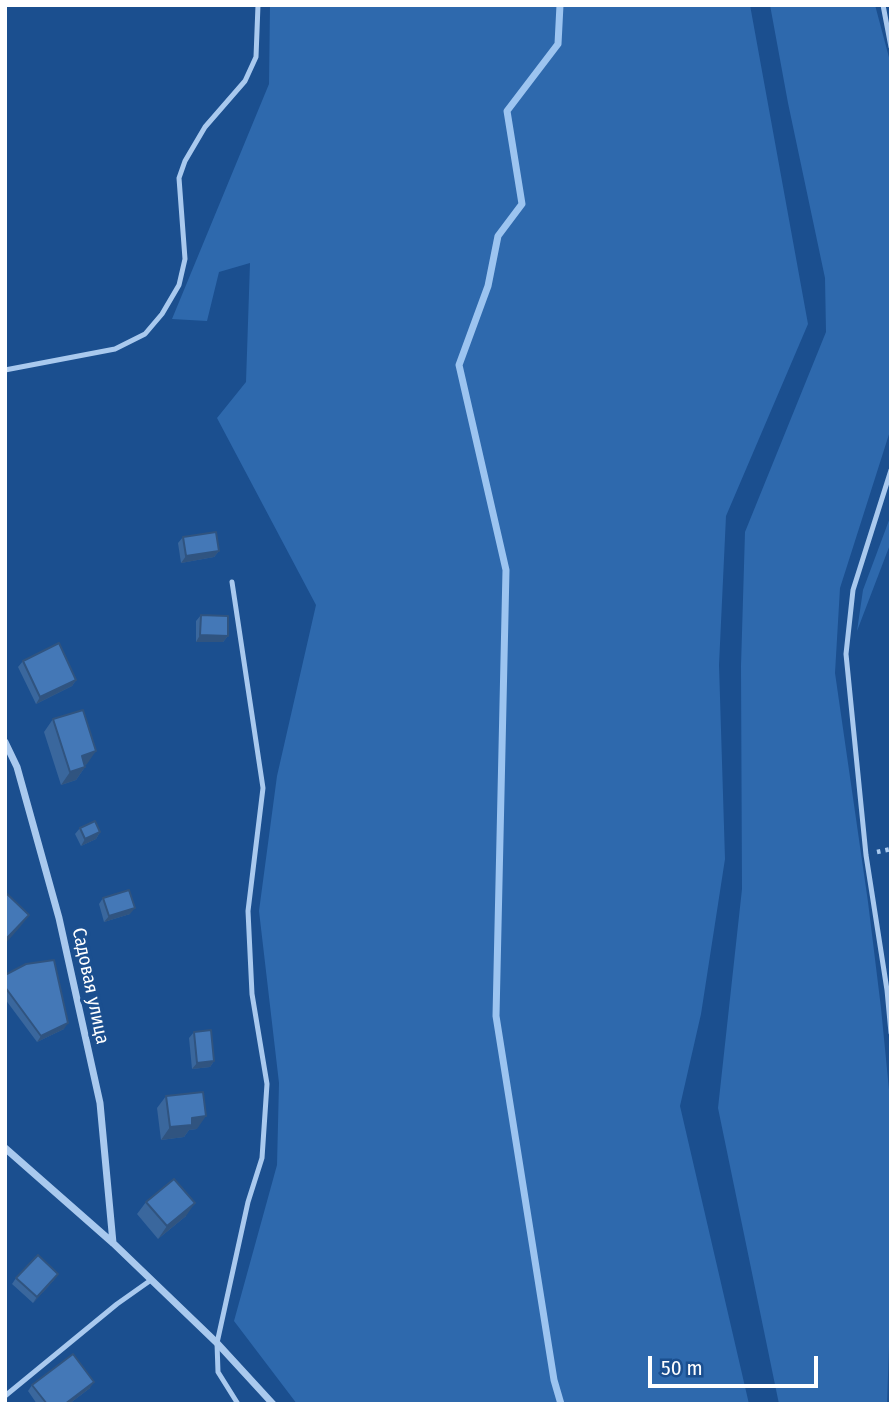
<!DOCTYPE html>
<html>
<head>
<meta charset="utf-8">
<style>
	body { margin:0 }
	#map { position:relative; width:896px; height:1409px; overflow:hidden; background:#1b4f8f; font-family:"Fira Sans Condensed",sans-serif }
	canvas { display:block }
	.frame { position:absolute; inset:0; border:7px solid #fff; pointer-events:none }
	.scale { position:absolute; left:648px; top:1356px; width:170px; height:32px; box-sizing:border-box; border:4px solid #fff; border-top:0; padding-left:9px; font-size:21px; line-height:24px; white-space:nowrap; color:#fff; -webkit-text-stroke:5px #1b4f8f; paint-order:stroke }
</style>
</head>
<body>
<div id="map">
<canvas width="896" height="1409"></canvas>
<div class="frame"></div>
<div class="scale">50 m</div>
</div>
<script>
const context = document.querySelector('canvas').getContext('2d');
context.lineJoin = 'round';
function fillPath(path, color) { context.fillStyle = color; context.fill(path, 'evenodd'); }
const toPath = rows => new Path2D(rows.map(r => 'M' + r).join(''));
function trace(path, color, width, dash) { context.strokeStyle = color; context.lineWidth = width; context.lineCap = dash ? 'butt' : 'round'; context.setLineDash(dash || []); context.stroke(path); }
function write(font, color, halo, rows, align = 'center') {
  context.font = font + ' "Fira Sans Condensed",sans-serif'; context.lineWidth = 7; context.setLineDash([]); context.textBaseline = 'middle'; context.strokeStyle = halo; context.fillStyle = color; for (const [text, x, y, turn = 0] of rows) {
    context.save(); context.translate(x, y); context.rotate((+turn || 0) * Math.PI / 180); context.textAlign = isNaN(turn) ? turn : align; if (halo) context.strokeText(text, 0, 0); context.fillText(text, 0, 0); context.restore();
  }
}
fillPath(toPath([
	[270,5,750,5,808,324,726,516,719,665,725,859,701,1014,680,1106,749,1404,297,1404,234,1321,277,1165,279,1083,259,911,277,776,316,605,217,418,246,382,250,263,219,272,207,321,172,319,269,84],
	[770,5,875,5,891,65,891,428,840,588,835,673,868,902,881,1008,891,1110,891,1290,887,1404,779,1404,718,1108,742,889,741,666,745,532,826,332,825,278,788,103],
	[891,515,891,542,857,631,863,590]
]), '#2e69ad');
trace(toPath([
	[560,5,558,44,507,111,522,204,498,236,488,286,459,365,506,570,496,1016,554,1380,561,1404]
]), '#9cc4f0', 7);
trace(toPath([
	[877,852,891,849]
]), '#a9c9ee', 4.5, [3.5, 5]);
trace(toPath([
	[883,5,891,47],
	[5,370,115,349,145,334,162,314,179,285,185,259,179,178,185,161,205,127,245,81,256,57,258,5],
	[891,470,853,590,846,654,866,855,887,990,891,1033],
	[232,582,263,788,248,911,252,994,267,1084,262,1158,248,1202,217,1343,218,1372,238,1404],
	[5,1396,117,1304,151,1280]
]), '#a9c9ee', 5);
trace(toPath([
	[5,742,17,767,59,918,100,1103,113,1243],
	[5,1148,113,1243,217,1343,273,1404]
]), '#a9c9ee', 7);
fillPath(toPath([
	[183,537,219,551,214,557,181,563,178,543],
	[201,615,228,636,223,642,196,642,196,621],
	[23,661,76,680,72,686,36,704,18,667],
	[53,719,87,764,84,765,85,767,76,780,61,785,44,732],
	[80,828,100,832,96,839,81,846,75,834],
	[103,898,130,914,104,922,99,904],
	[5,975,64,1029,37,1042,5,999],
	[194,1032,214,1061,210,1067,192,1069,189,1038],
	[166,1096,197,1129,189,1130,184,1137,161,1140,157,1108],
	[146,1202,186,1216,158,1239,137,1214],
	[16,1278,54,1280,33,1303,12,1284],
	[32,1385,90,1388,69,1404,37,1404,28,1391]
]), '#3a679d');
fillPath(toPath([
	[219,551,214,557,181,563,186,556],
	[200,635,228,636,223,642,196,642],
	[76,680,72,686,36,704,40,697],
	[96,751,87,764,73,769,82,756],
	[85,767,76,780,61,785,70,772],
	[100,832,96,839,81,846,85,839],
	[135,908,130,914,104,922,109,916],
	[29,915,20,927,5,944,7,938],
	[68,1023,64,1029,37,1042,41,1036],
	[214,1061,210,1067,192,1069,197,1063],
	[206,1116,197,1129,189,1130,184,1137,161,1140,170,1127,192,1118],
	[195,1203,186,1216,158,1239,167,1226],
	[58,1274,54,1280,33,1303,37,1297],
	[94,1382,90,1388,69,1404,65,1404]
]), '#305480');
const building = toPath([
	[216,532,219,551,186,556,183,537,216,532],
	[201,615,228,616,228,636,200,635,201,615],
	[59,643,76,680,40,697,23,661,59,643],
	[83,710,96,751,82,756,85,767,70,772,53,719,83,710],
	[95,821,100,832,85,839,80,828,95,821],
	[129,890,135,908,109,916,103,898,129,890],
	[5,892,29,915,7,938,5,936,5,892],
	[54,960,68,1023,41,1036,5,987,5,975,26,964,54,960],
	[211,1030,214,1061,197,1063,194,1032,211,1030],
	[203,1092,206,1116,192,1118,192,1125,170,1127,166,1096,203,1092],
	[174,1179,195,1203,167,1226,146,1202,174,1179],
	[38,1255,58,1274,37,1297,16,1278,38,1255],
	[73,1354,94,1382,65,1404,47,1404,32,1385,73,1354]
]);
fillPath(building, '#4478b7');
trace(building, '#305480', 2);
write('19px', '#fff', '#1b4f8f', [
	["Садовая улица",90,986,78]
]);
</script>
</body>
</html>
